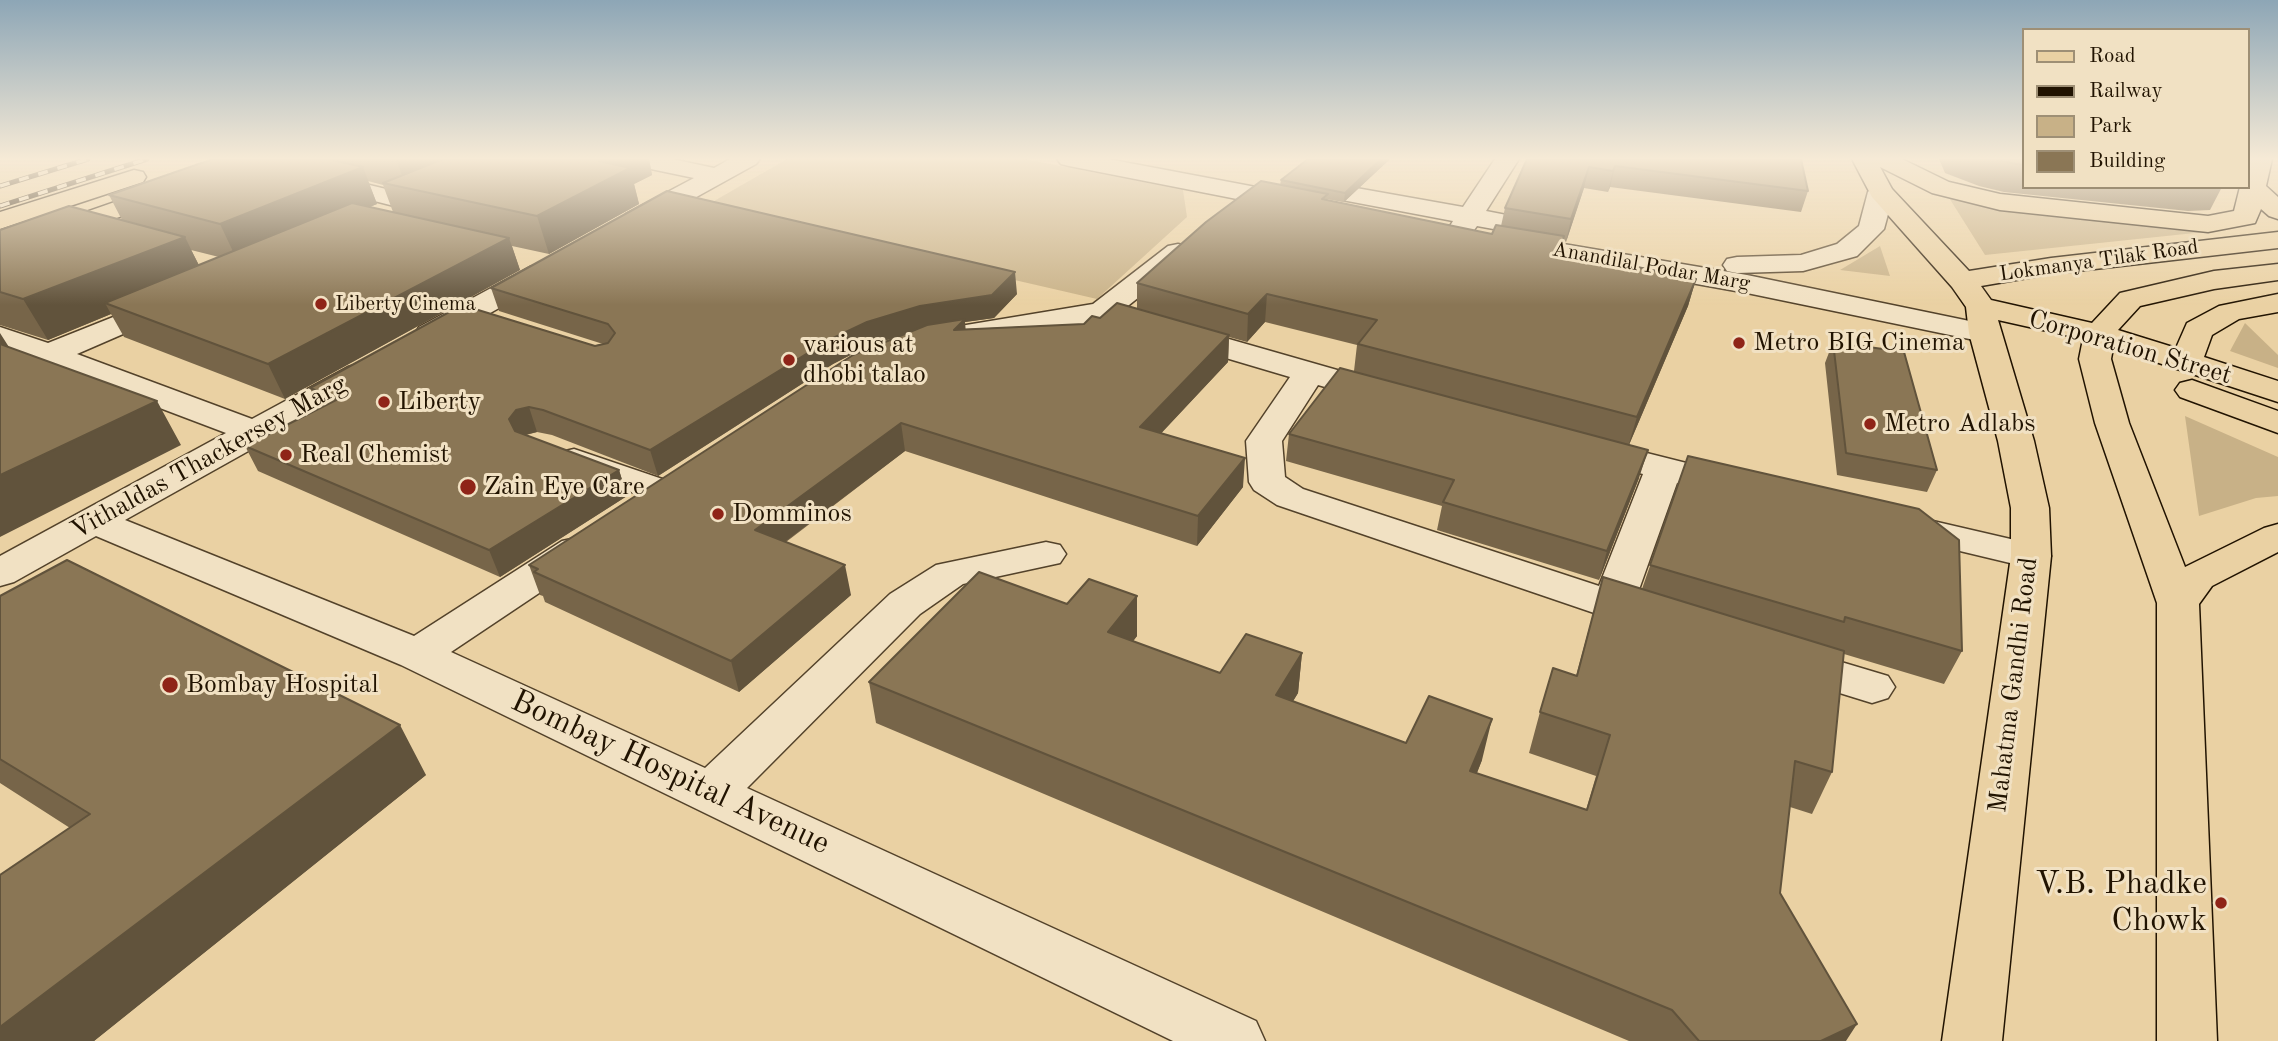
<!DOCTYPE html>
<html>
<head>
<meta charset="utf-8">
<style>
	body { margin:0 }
	#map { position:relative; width:2278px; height:1041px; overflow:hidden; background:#ead1a3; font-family:"Old Standard TT",serif }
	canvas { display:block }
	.legend { position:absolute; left:2022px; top:28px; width:228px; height:161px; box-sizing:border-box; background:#f1e1c3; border:2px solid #9e8f75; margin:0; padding:9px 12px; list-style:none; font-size:21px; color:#211301 }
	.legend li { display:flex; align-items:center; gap:14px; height:35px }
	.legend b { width:35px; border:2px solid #9e8f75 }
</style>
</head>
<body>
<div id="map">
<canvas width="2278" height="1041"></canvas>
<ul class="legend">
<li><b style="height:9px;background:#ead1a3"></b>Road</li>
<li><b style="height:9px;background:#211301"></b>Railway</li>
<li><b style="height:19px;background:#c8b187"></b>Park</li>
<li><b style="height:19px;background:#8a7655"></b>Building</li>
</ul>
</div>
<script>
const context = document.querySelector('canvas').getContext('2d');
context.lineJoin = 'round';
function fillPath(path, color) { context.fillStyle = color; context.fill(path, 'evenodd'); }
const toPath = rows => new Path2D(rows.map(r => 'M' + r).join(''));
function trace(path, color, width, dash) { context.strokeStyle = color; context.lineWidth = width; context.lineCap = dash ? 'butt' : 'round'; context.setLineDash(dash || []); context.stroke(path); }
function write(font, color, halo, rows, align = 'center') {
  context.font = font + ' "Old Standard TT",serif'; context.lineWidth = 6; context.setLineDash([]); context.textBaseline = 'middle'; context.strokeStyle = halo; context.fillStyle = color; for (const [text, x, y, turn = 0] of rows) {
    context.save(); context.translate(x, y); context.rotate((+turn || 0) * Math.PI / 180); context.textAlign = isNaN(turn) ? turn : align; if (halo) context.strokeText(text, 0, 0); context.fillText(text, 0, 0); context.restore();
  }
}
fillPath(toPath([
	[787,159,1025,159,1183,190,1187,217,1097,299,702,208],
	[1946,193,1999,205,2214,231,1985,255],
	[1880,246,1890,276,1840,270],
	[2245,323,2278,355,2278,368,2230,351],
	[2185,416,2278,457,2278,496,2256,498,2199,516]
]), '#c8b187');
const minor = toPath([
	[623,159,672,159,714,168,730,159,760,159,756,164,644,226,635,228,626,226,622,220,626,214,694,178,627,164,623,159],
	[1057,159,1108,159,1298,195,1307,198,1311,203,1307,208,1298,211,1069,166,1061,164,1057,159],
	[1495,159,1519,159,1486,211,1563,226,1567,232,1563,238,1554,240,1477,226,1467,240,1458,242,1449,240,1445,234,1453,221,1300,192,1291,190,1288,185,1291,180,1300,178,1463,207,1495,159],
	[320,173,419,197,423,202,419,207,410,210,311,185,308,180,311,175,320,173],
	[1881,184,1890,187,1894,192,1884,229,1857,256,1803,271,1737,273,1727,271,1723,265,1727,259,1737,257,1801,255,1837,244,1859,226,1868,192,1872,187,1881,184],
	[1522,237,1747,275,1984,324,1995,326,1999,333,1995,340,1984,342,1747,293,1512,251,1508,245,1512,239,1522,237],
	[1178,244,1188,246,1192,252,1188,258,1124,309,1393,386,1398,393,1393,400,1381,403,1318,385,1282,441,1285,477,1303,489,1599,586,1643,474,1582,459,1577,451,1582,443,1595,440,1746,478,1752,486,1746,494,1733,497,1677,483,1636,598,1662,607,1668,617,1662,627,1647,631,1277,505,1254,490,1249,482,1246,441,1290,377,1101,321,954,345,943,343,939,336,943,329,954,327,1093,304,1168,246,1178,244],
	[540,264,550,267,554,273,550,279,441,341,430,343,419,341,415,334,419,327,530,267,540,264],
	[166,296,176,299,181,305,176,311,77,354,252,419,348,367,359,364,370,367,375,374,370,381,268,440,125,520,414,636,562,541,576,538,590,541,596,550,590,559,451,652,705,768,890,594,936,565,1046,542,1060,545,1066,554,1060,563,963,584,920,614,747,788,1256,1021,1265,1041,1173,1041,401,665,96,536,14,582,0,586,0,556,226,433,49,366,0,385,0,363,21,355,0,347,0,327,48,343,166,296],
	[574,449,677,484,683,492,677,500,664,503,561,468,556,460,561,452,574,449],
	[1907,515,2045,547,2051,556,2045,565,2031,568,1893,535,1888,527,1893,519,1907,515],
	[1791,647,1888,676,1895,687,1888,698,1872,703,1775,673,1769,662,1775,651,1791,647]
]);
const major = toPath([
	[238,159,274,159,270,164,0,259,0,242,238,159],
	[1852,159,1902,159,1949,182,2000,194,2208,216,2234,211,2240,187,2248,187,2248,159,2272,159,2266,186,2278,197,2278,219,2269,216,2261,209,2255,223,2208,232,2000,210,1932,193,1880,167,1892,189,1969,271,2051,258,2278,232,2278,248,2051,274,1981,286,1991,300,2092,323,2120,293,2214,271,2278,264,2278,280,2214,289,2140,306,2118,330,2176,348,2187,323,2219,306,2278,294,2278,312,2239,319,2212,335,2204,357,2278,381,2278,402,2113,348,2111,359,2129,423,2185,567,2264,528,2278,524,2278,552,2212,586,2199,604,2217,1041,2157,1041,2157,603,2095,423,2079,359,2083,339,1998,320,2034,441,2049,508,2051,556,2002,1041,1942,1041,2011,556,2011,508,1998,441,1969,333,1966,307,1952,287,1872,197,1852,159],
	[134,170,143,172,146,177,143,182,0,229,0,212,134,170],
	[2192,380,2278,411,2278,433,2180,397,2175,390,2180,383,2192,380]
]);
trace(minor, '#53422a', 3);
trace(major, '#211301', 3);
fillPath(minor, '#f1e1c3');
fillPath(major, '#ead1a3');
const rail = toPath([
	[0,186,88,159],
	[0,206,147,159]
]);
trace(rail, '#211301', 5);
trace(rail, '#f1e1c3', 3.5, [10]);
fillPath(toPath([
	[213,159,649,159,652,175,634,184,639,204,549,254,512,246,520,270,285,399,124,337,111,314,48,340,0,325,0,230,122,220,109,195],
	[368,181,383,185,393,212,369,207,377,204],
	[191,250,219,257,199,265],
	[1390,159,1344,202,1327,199,1327,200,1492,234,1501,226,1505,208,1527,159,1801,159,1808,191,1801,212,1610,187,1608,192,1584,188,1566,242,1563,241,1561,251,1696,279,1688,306,1629,445,1639,478,1599,580,1437,530,1442,506,1286,461,1289,434,1354,371,1357,345,1265,322,1247,342,1229,337,1228,362,1161,433,1243,487,1197,546,905,451,786,542,851,595,739,692,545,602,543,596,540,595,529,565,898,337,870,345,833,364,658,476,552,435,537,432,526,435,619,470,627,496,500,577,258,471,245,446,319,408,310,388,603,344,499,311,491,288,1017,294,994,318,965,322,965,329,1084,324,1100,318,1137,309,1137,283,1280,185,1281,180],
	[1939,159,2024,159,2024,187,2222,187,2210,210,2188,211,2004,192,1979,186,1945,173],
	[1833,342,1937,470,1927,492,1837,475,1825,363],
	[1688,456,1962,651,1944,684,1844,654,1832,772,1812,814,1790,807,1780,893,1846,1041,1629,1041,876,723,869,682,1067,604,1137,596,1137,636,1133,641,1220,673,1302,653,1298,693,1293,701,1406,743,1482,760,1477,773,1586,810,1596,776,1529,753,1540,712,1576,676,1603,577,1642,589],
	[0,596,426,775,94,1041,0,1041,70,828,0,783]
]), '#776549');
fillPath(toPath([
	[396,159,485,159,407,189],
	[602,159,649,159,652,175,634,184,639,204,549,254,537,216,599,161],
	[1381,159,1390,159,1344,202,1345,193],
	[1615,166,1610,187,1608,192,1613,171],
	[363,167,377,204,238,262,220,224],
	[1589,167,1584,188,1566,242,1571,219],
	[185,237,204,276,105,303,111,314,48,340,23,299],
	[509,238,520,270,285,399,268,364],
	[1015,272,1017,294,994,318,965,322,967,345,922,329,870,345,833,364,658,476,650,450,829,340,867,322],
	[1696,279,1688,306,1628,447,1637,417],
	[1267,294,1265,322,1247,342,1248,314],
	[0,333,14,355,0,362],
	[1229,335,1228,362,1140,456,1140,427],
	[157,401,181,445,0,537,0,475],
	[529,407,537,432,524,435,518,445,509,419,516,410],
	[901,423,905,451,762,559,755,530],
	[1648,450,1639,478,1599,580,1607,551],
	[1245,458,1243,487,1197,546,1198,516],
	[619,470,627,496,500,577,489,550],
	[845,565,851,595,739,692,731,661],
	[1137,596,1137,636,1109,673,1108,632],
	[1302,653,1298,693,1272,736,1276,695],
	[1492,719,1482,760,1461,812,1470,771],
	[400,725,426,775,94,1041,0,1041,0,1027],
	[1857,1024,1846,1041,1821,1041]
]), '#61533c');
const building = toPath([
	[213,159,328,159,363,167,220,224,109,195,213,159],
	[443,159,602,159,599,161,630,168,537,216,383,183,443,159],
	[1308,159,1381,159,1345,193,1281,180,1308,159],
	[1527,159,1801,159,1808,191,1615,166,1613,171,1589,167,1571,219,1505,208,1527,159],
	[1993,159,2024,159,2024,165,2016,164,1993,159],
	[1261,181,1328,194,1322,199,1492,234,1496,225,1564,236,1559,251,1696,279,1637,417,1358,344,1377,320,1267,294,1248,314,1137,283,1206,222,1261,181],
	[667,191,1015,272,992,295,920,306,867,322,829,340,650,450,543,410,529,407,516,410,509,419,515,431,619,470,489,550,245,446,338,399,310,388,462,305,595,346,608,343,615,333,608,324,491,288,667,191],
	[352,203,509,238,268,364,105,303,352,203],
	[69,206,185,237,23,299,0,292,0,230,69,206],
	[1117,303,1229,335,1140,427,1245,458,1198,516,901,423,755,530,845,565,731,661,534,572,538,569,529,565,853,355,927,325,965,319,954,330,1084,324,1092,316,1100,318,1117,303],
	[1833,342,1904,352,1937,470,1846,453,1833,342],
	[0,344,157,401,0,475,0,344],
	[1340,368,1648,450,1607,551,1443,502,1454,480,1289,434,1340,368],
	[1688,456,1919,509,1959,540,1962,651,1845,617,1844,622,1650,565,1688,456],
	[67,560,400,725,0,1027,0,875,90,814,0,759,0,596,67,560],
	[979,572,1067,604,1089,579,1137,596,1108,632,1220,673,1246,634,1302,653,1276,695,1406,743,1429,696,1492,719,1470,771,1587,810,1610,735,1540,712,1553,668,1577,676,1603,577,1844,651,1832,772,1795,761,1780,893,1857,1024,1821,1041,1699,1041,1672,1010,869,682,979,572]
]);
fillPath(building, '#8a7655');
trace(building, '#61533c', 2);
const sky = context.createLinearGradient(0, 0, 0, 305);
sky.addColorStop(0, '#8da6b6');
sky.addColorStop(0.52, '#f6ead6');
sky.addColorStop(1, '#f6ead600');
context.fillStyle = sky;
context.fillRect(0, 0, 2278, 305);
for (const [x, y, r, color] of [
	[321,304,7,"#8f2418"],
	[1739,343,7,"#8f2418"],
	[789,360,7,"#8f2418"],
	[384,402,7,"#8f2418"],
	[1870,424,7,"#8f2418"],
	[286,455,7,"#8f2418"],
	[468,487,9,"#8f2418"],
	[718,514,7,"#8f2418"],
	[170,685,9,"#8f2418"],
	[2221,903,7,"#8f2418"]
]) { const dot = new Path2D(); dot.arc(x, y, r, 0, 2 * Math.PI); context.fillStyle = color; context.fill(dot); trace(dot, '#f1e1c3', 2.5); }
write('21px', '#211301', '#f1e1c3', [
	["Lokmanya Tilak Road",2099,261,-8],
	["Anandilal Podar Marg",1651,267,10]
]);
write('21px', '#211301', '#f1e1c3', [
	["Liberty Cinema",335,304]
], 'left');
write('26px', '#211301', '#f1e1c3', [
	["Metro BIG Cinema",1753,343],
	["various at",803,345],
	["dhobi talao",803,375],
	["Liberty",398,402],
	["Metro Adlabs",1884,424],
	["Real Chemist",300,455],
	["Zain Eye Care",484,487],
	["Domminos",732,514],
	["Bombay Hospital",186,685]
], 'left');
write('26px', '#211301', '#f1e1c3', [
	["Corporation Street",2130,348,16],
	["Vithaldas Thackersey Marg",209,458,-29],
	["Mahatma Gandhi Road",2014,685,-83]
]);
write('32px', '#211301', '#f1e1c3', [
	["Bombay Hospital Avenue",670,773,25]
]);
write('32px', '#211301', '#f1e1c3', [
	["V.B. Phadke",2207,885],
	["Chowk",2207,922]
], 'right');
</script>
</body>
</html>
